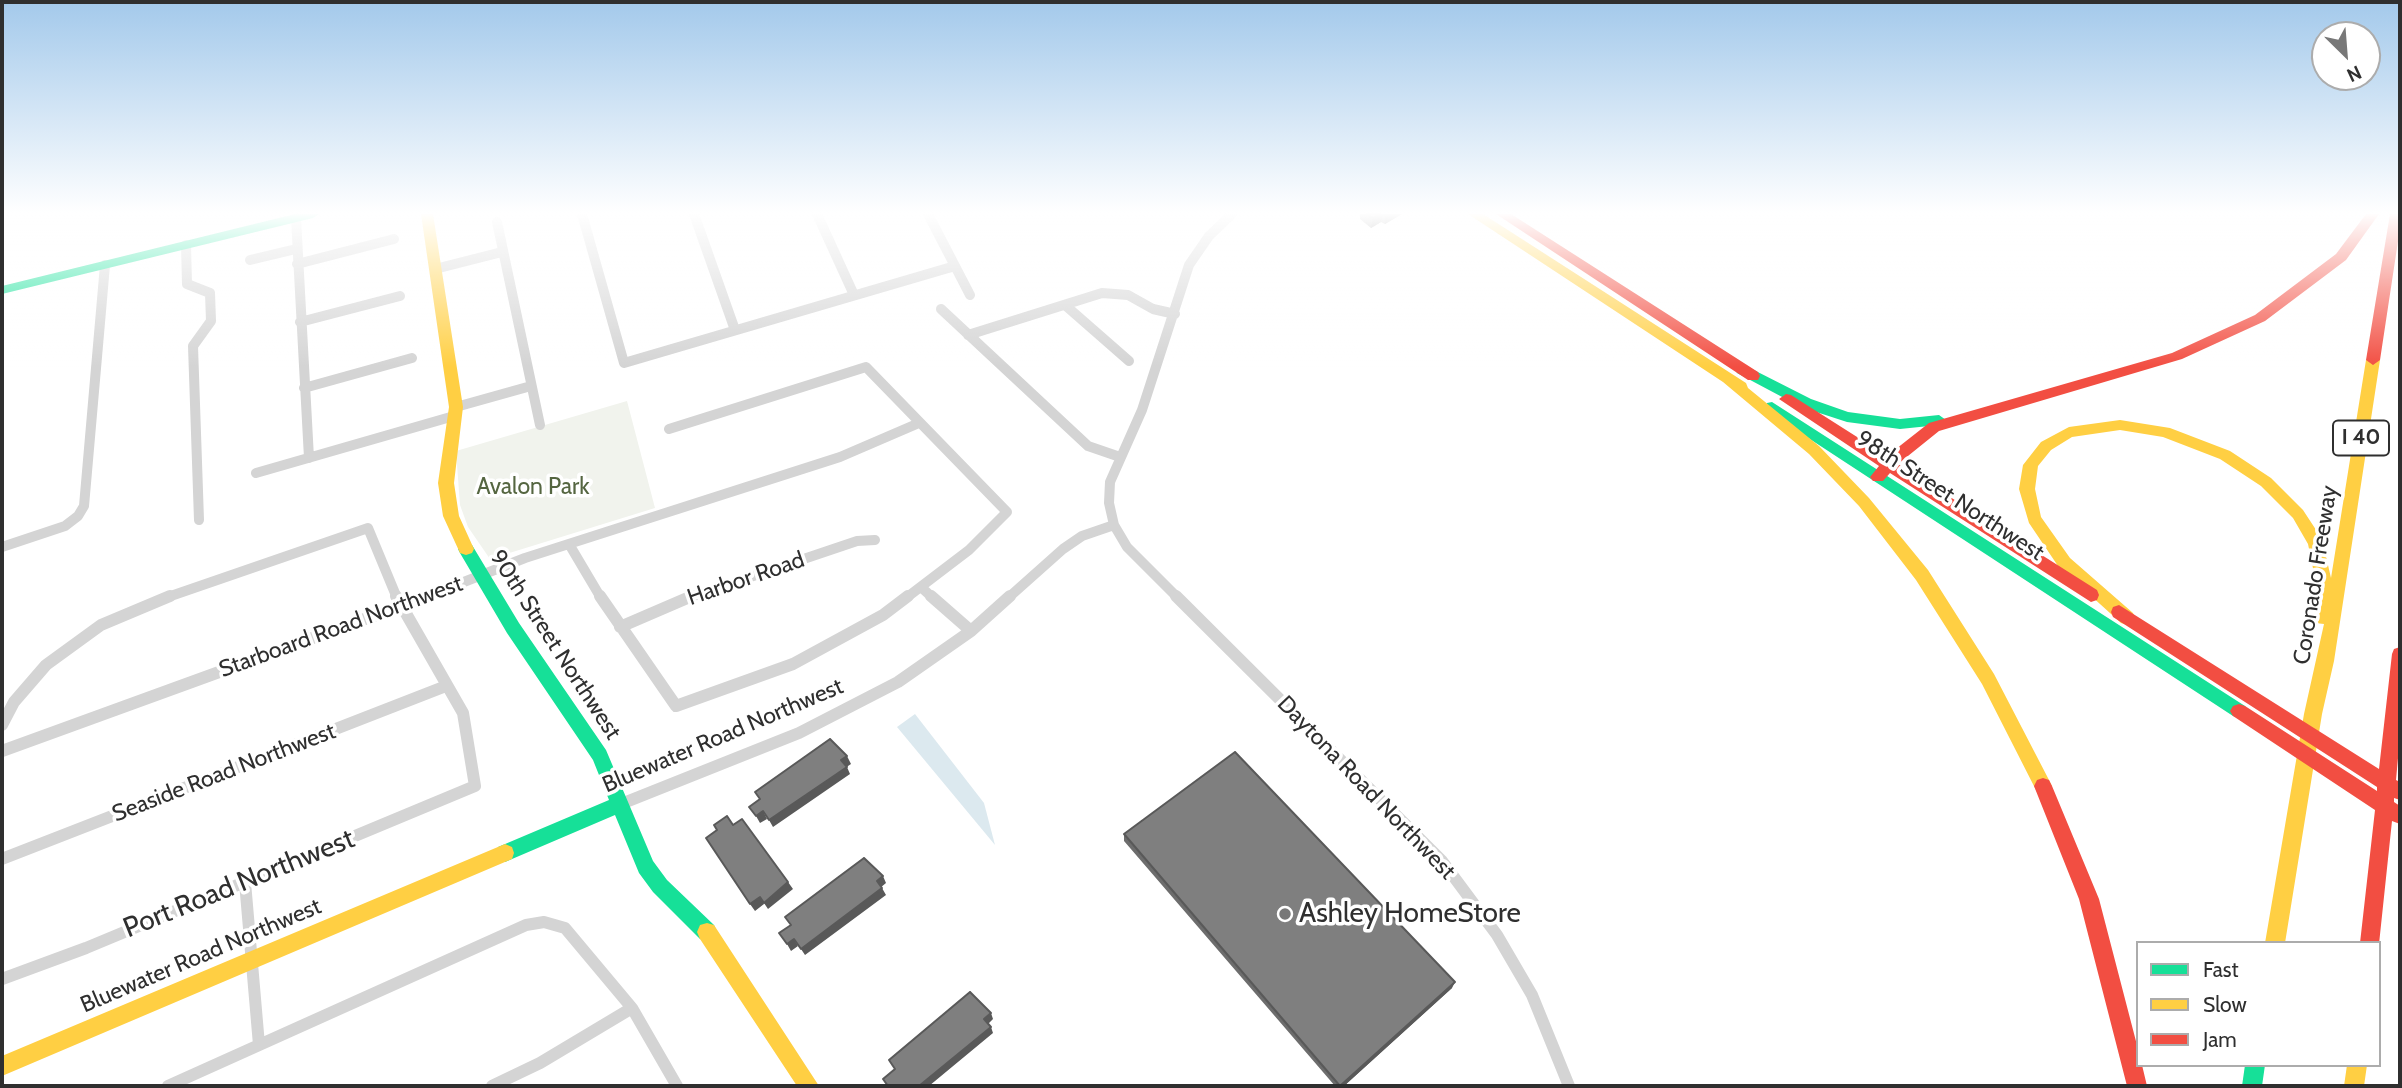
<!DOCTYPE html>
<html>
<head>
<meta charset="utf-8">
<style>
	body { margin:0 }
	#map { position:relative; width:2402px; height:1088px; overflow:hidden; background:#fff; font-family:Cabin,sans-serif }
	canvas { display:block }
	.frame { position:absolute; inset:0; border:4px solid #2f2f2f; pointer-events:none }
	.legend { position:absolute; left:2136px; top:941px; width:245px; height:126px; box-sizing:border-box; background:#fff; border:2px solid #acacac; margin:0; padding:9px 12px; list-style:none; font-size:21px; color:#2f2f2f }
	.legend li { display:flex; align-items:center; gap:14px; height:35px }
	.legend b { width:35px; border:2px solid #acacac }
	.north { position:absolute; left:2311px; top:21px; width:70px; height:70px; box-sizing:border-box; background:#fff; border:2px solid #acacac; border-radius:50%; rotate:155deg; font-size:19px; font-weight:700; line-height:28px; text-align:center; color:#2f2f2f }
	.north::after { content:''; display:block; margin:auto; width:24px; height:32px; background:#787878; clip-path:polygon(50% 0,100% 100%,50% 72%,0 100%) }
</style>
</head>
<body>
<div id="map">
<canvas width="2402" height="1088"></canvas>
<div class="frame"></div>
<ul class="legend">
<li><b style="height:9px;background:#16e098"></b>Fast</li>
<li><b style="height:9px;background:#ffcf43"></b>Slow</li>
<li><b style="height:9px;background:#f24e42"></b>Jam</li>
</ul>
<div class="north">N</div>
</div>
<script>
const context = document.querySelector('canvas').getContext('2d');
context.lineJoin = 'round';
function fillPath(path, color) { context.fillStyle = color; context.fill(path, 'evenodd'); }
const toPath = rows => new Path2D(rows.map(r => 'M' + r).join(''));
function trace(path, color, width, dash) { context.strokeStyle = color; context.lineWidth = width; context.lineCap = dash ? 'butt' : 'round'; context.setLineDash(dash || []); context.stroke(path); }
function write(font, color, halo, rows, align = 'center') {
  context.font = font + ' Cabin,sans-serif'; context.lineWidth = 7; context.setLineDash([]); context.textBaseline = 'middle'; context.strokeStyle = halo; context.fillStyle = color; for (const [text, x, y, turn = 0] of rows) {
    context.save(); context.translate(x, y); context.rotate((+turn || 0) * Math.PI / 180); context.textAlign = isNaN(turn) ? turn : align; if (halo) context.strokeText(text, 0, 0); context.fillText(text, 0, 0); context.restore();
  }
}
fillPath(toPath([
	[627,401,655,508,490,559,468,527,460,505,456,451]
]), '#f1f3ed');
fillPath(toPath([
	[915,714,984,803,995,845,897,727]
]), '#dce9ef');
trace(toPath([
	[582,214,624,363,955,266],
	[694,214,735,330],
	[817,214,854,295],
	[928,214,970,295],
	[296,218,309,458],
	[497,222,540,425],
	[186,245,187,284,210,293,211,321,193,346,199,520],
	[250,260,296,249],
	[297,264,394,239],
	[435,269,502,252],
	[1065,305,1129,361],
	[941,309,1088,446,1120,457],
	[300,322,400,296],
	[968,335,1102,293,1128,295,1153,309,1175,314],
	[304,388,412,358],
	[456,407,531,386],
	[669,429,866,367,1007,512,969,550,906,598],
	[256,473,454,416],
	[1114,525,1127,547,1178,598],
	[569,544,601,598],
	[2,547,65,526,78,516,84,506,105,265],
	[922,588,933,598],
	[165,598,368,528,397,598],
	[423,598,525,558,840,457,919,423],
	[688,598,857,541,875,540],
	[1008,598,1063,549,1082,536,1114,525,1109,503,1110,482,1142,410,1189,265,1209,236,1232,214]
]), '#d4d4d4', 10);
trace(toPath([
	[600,596,676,706,793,664,883,615,908,596],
	[931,596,971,631],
	[1176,596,1442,861,1497,935,1532,995,1569,1086],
	[620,627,692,596],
	[2,725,14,702,46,665,101,625,170,596],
	[2,751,428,596],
	[621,804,799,733,898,682,971,631,1010,596],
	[2,859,446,686],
	[245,882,259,1045],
	[2,979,86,948,475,786,463,713,396,596],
	[168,1086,526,925,544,922,565,928,632,1008,677,1086],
	[492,1086,540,1063,632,1008]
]), '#d4d4d4', 12);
fillPath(toPath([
	[295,214,319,214,313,218,2,294,2,286,295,214],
	[1742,364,1811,399,1848,412,1900,419,1939,415,1946,420,1939,425,1900,429,1847,422,1801,407,1737,373,1735,369,1737,365,1742,364],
	[1772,402,2245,706,2248,711,2245,716,2239,718,2233,716,1767,411,1765,407,1767,403,1772,402],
	[466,543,472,545,519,623,606,750,653,861,667,880,714,925,717,932,714,939,707,941,700,939,653,892,639,873,615,815,505,862,498,859,496,853,498,847,609,800,593,760,507,633,460,553,458,549,460,545,466,543],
	[2245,1065,2265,1065,2262,1086,2242,1086,2245,1065]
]), '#16e098');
fillPath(toPath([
	[421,214,433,214,463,407,454,483,459,516,474,549,472,553,466,555,460,553,443,516,438,483,449,407,421,214],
	[1468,214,1483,214,1746,383,1748,388,1819,446,1869,498,1928,570,1994,674,2049,780,2052,786,2049,792,2043,794,2037,792,1982,684,1916,580,1859,506,1809,454,1723,382,1468,214],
	[2373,355,2380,360,2334,661,2322,714,2285,943,2265,943,2304,714,2324,624,2315,623,2313,618,2315,578,2308,544,2293,518,2261,486,2220,459,2163,437,2120,430,2072,437,2051,450,2038,466,2035,489,2041,517,2070,558,2133,613,2135,618,2133,623,2127,625,2121,623,2058,566,2029,523,2019,489,2023,465,2041,442,2069,427,2120,420,2170,428,2230,451,2271,478,2303,510,2322,539,2331,578,2366,360,2373,355],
	[505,844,512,847,514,853,512,859,2,1076,2,1056,505,844],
	[707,923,714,925,819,1086,797,1086,700,939,697,932,700,925,707,923],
	[2347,1065,2367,1065,2364,1086,2344,1086,2347,1065]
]), '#ffcf43');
fillPath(toPath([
	[1496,214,1511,214,1758,372,1760,376,1758,380,1748,380,1496,214],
	[2366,214,2379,214,2346,260,2265,321,2182,359,1939,431,1898,464,2097,590,2099,595,2097,600,2091,602,1890,473,1883,481,1873,481,1870,477,1879,466,1779,399,1786,394,1791,395,1887,456,1929,423,2172,353,2255,315,2336,254,2366,214],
	[2390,214,2400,214,2400,228,2380,360,2373,365,2366,360,2390,214],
	[2119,605,2379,769,2392,654,2394,649,2400,647,2400,736,2396,780,2400,782,2400,800,2394,798,2394,802,2400,806,2400,824,2392,821,2379,944,2360,943,2375,810,2233,716,2230,711,2233,706,2239,704,2245,706,2377,791,2377,787,2113,617,2111,612,2113,607,2119,605],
	[2043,778,2049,780,2052,786,2099,899,2138,1049,2138,1065,2142,1065,2147,1086,2127,1086,2079,899,2034,786,2037,780,2043,778]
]), '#f24e42');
fillPath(toPath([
	[1360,214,1402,214,1385,224,1381,222,1371,228,1360,219],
	[1124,834,1452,988,1344,1086,1335,1086,1124,841]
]), '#6d6d6d');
fillPath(toPath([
	[1380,214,1382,214,1381,222,1371,228,1373,218],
	[1387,214,1402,214,1385,224,1386,215],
	[847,756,851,764,845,768,841,760],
	[847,767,850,774,773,827,769,820],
	[763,811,767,819,760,823,756,816],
	[883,876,886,883,880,888,877,881],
	[788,882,793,889,768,909,764,903],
	[882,888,886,895,805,955,801,949],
	[760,897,764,904,755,911,750,904],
	[794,939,798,946,791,951,787,944],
	[1455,982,1452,988,1344,1086,1340,1086],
	[991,1013,993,1019,987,1025,984,1019],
	[991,1027,993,1033,929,1086,919,1086]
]), '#595959');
const building = toPath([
	[1367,214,1380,214,1373,218,1367,214],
	[830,739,847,756,841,760,847,767,769,820,763,811,756,816,749,807,760,799,755,792,830,739],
	[1235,752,1455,982,1340,1086,1124,834,1235,752],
	[727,816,733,825,742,819,788,882,764,903,760,897,750,904,706,838,717,830,714,825,727,816],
	[864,858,883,876,877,881,882,888,801,949,794,939,787,944,779,933,791,925,785,917,864,858],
	[970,992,991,1013,984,1019,991,1027,919,1086,900,1086,900,1085,898,1086,888,1086,883,1079,895,1069,889,1060,970,992]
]);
fillPath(building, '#7f7f7f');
trace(building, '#595959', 2);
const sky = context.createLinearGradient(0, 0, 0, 367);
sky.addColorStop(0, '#a3c9eb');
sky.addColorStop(0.58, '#fff');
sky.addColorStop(1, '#ffffff00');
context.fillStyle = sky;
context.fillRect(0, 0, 2402, 367);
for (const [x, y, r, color] of [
	[1285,914,7,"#787878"]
]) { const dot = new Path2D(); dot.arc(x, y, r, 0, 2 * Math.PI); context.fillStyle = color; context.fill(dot); trace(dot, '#fff', 2.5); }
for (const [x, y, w] of [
	[2361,438,56]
]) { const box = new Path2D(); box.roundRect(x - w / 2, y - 17.5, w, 35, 5); context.fillStyle = '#fff'; context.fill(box); trace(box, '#2f2f2f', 2); }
write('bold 21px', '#2f2f2f', null, [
	["I 40",2361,438]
]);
write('23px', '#556641', '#fff', [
	["Avalon Park",533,487]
]);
write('23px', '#2f2f2f', '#fff', [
	["98th Street Northwest",1950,496,33],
	["Coronado Freeway",2316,575,-81],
	["Harbor Road",746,579,-19],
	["Starboard Road Northwest",341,627,-20],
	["90th Street Northwest",555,645,57],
	["Bluewater Road Northwest",723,736,-23],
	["Seaside Road Northwest",224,773,-21],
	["Daytona Road Northwest",1366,788,46],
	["Bluewater Road Northwest",201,956,-23]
]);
write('28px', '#2f2f2f', '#fff', [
	["Port Road Northwest",239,884,-22]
]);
write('28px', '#2f2f2f', '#fff', [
	["Ashley HomeStore",1299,914]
], 'left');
</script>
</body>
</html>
